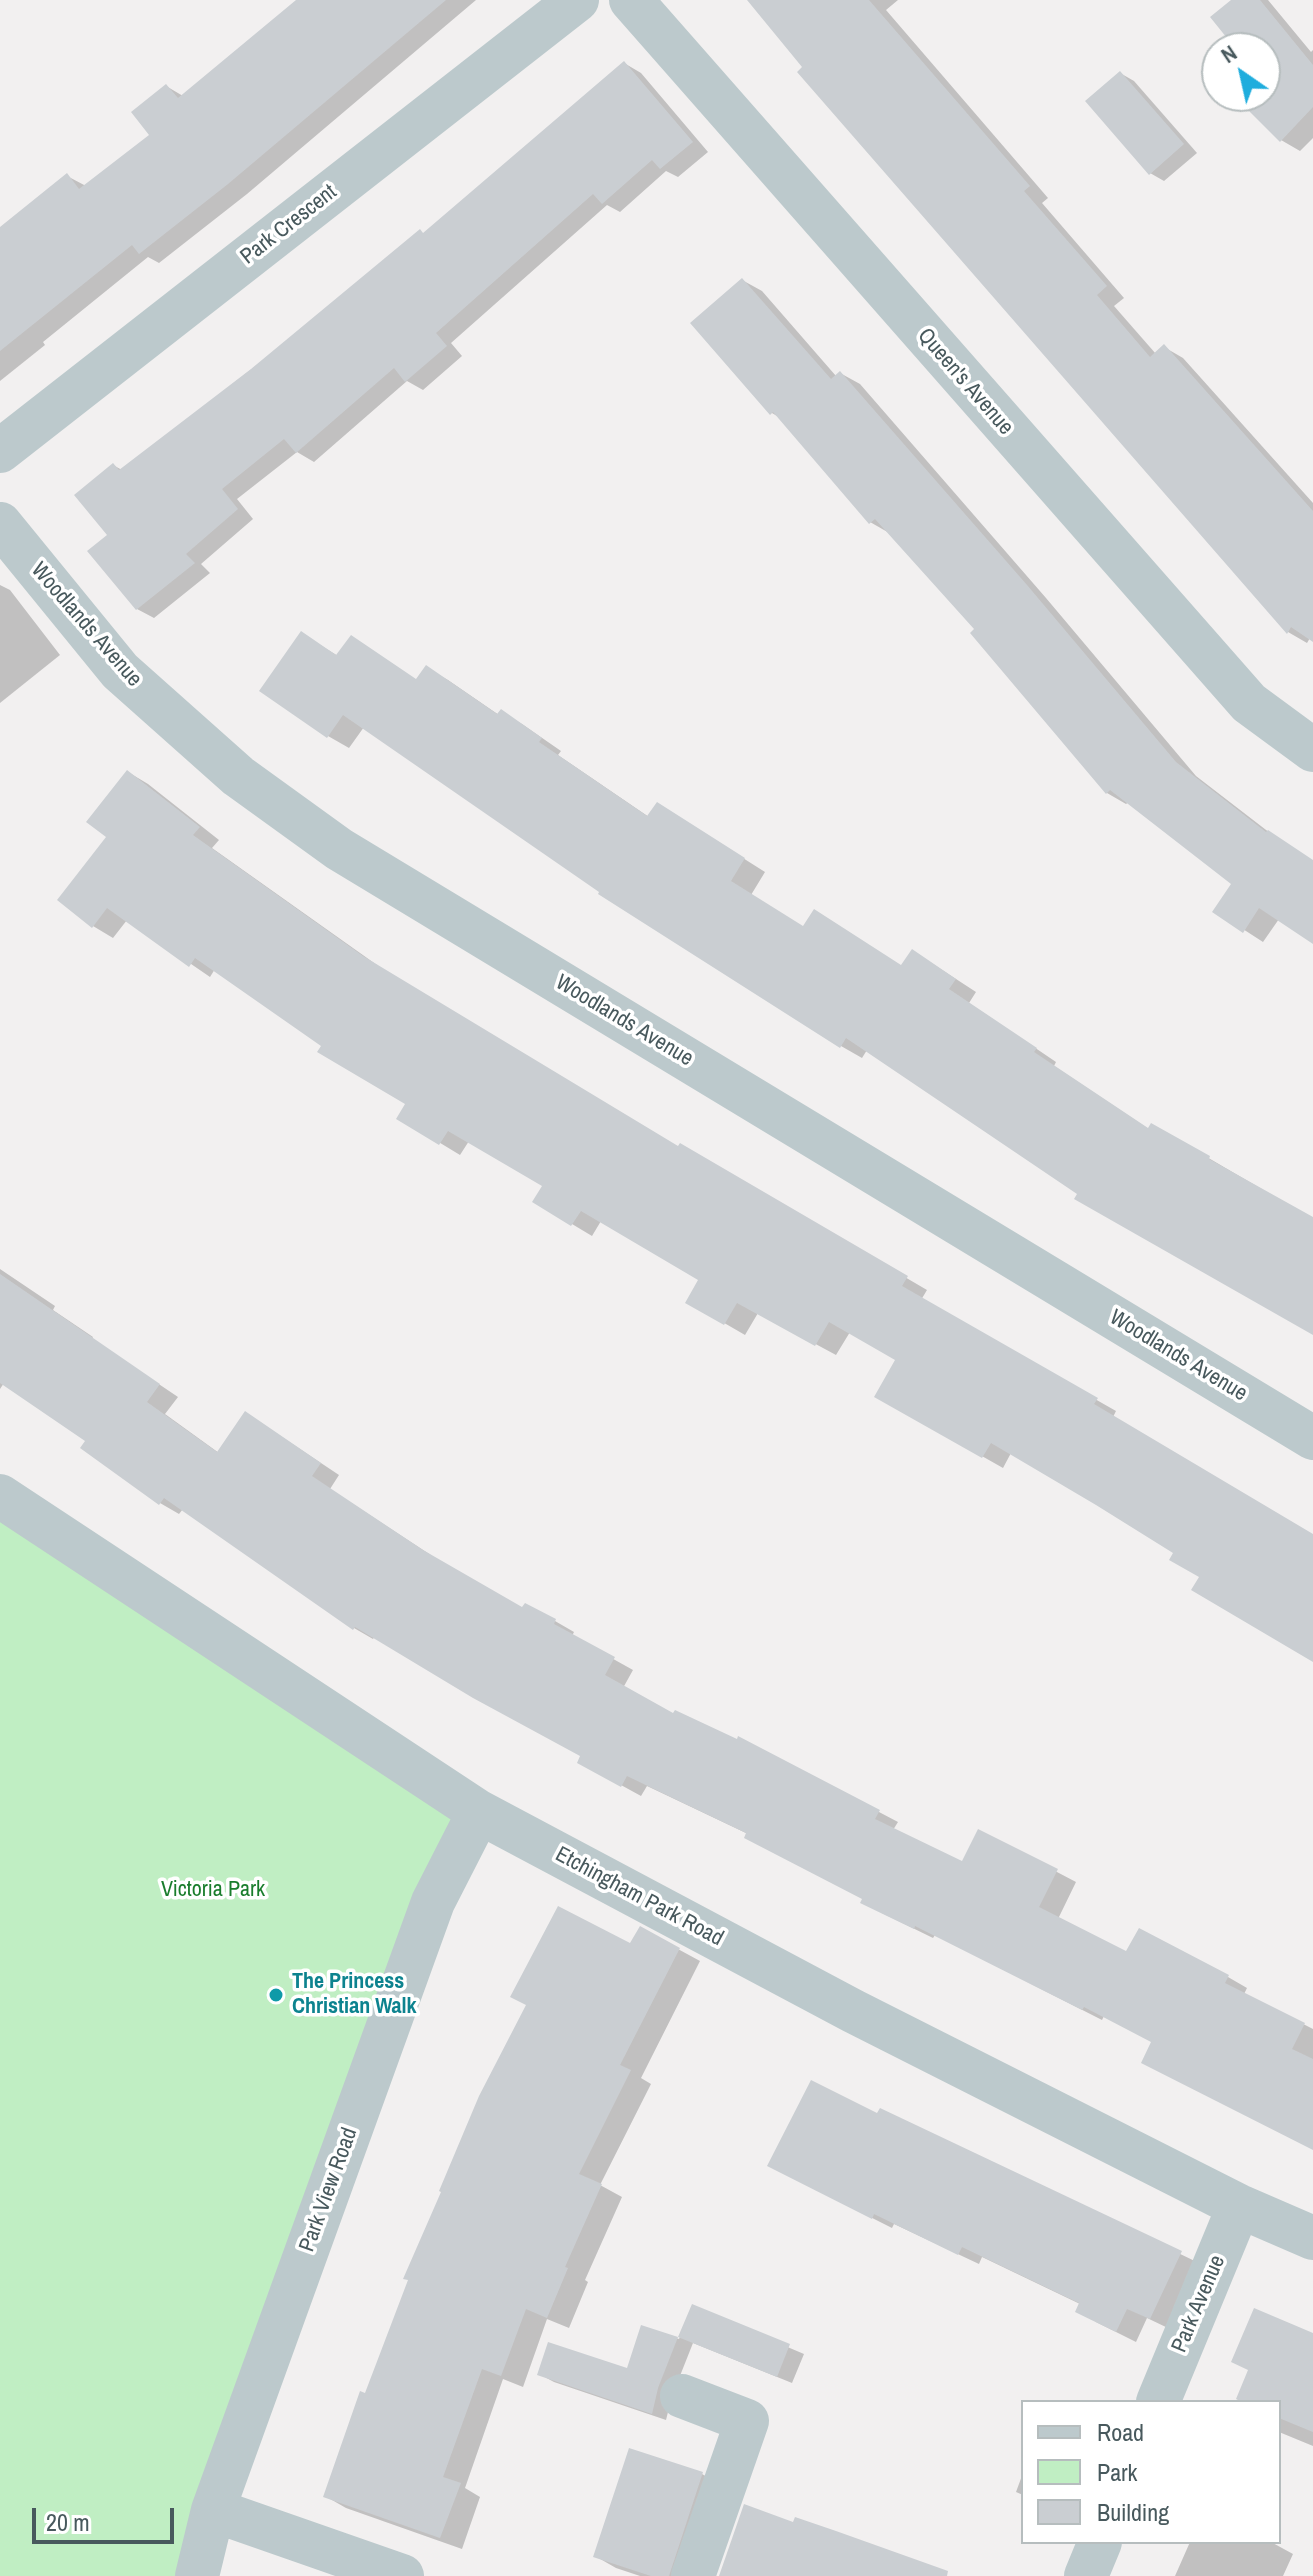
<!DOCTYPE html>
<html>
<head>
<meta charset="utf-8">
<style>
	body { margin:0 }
	#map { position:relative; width:1313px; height:2576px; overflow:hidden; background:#f2f0f0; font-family:"Archivo Narrow",sans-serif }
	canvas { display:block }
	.legend { position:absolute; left:1021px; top:2400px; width:260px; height:144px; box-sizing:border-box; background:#fff; border:2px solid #b6bdbe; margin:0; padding:10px 14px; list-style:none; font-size:24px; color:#48595d }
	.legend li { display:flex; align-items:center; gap:16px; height:40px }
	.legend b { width:40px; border:2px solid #b6bdbe }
	.north { position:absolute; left:1201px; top:32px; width:80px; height:80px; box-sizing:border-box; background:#fff; border:2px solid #b6bdbe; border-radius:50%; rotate:326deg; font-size:22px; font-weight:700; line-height:32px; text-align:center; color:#48595d }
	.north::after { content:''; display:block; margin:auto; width:28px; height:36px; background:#1faddd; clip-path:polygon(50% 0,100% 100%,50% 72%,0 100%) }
	.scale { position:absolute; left:32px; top:2508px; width:142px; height:36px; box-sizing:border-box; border:4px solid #48595d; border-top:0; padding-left:10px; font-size:24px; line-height:28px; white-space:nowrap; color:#48595d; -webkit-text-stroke:6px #fff; paint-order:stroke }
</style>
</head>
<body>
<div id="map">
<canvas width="1313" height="2576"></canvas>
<ul class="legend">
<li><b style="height:10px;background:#bcc9cc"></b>Road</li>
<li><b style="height:22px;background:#c0eec3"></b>Park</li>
<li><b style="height:22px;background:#caced2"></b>Building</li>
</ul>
<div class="north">N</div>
<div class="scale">20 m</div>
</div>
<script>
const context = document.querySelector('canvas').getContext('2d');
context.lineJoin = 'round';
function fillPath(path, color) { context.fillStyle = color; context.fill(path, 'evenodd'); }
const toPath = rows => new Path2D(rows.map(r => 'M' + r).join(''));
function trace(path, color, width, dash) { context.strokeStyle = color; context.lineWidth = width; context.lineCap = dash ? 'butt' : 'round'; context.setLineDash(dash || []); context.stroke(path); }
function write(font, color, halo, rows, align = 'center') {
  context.font = font + ' "Archivo Narrow",sans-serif'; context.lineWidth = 7; context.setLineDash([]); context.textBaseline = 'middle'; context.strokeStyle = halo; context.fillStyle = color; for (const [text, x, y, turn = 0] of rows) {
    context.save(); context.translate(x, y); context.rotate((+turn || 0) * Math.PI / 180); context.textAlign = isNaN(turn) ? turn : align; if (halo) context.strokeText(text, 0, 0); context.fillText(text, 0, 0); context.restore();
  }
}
fillPath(toPath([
	[0,1495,480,1811,189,2576,0,2576]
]), '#c0eec3');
fillPath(toPath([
	[299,0,476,0,247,194,159,263,148,257,43,342,45,345,0,381,0,229,67,176,86,186,151,135,166,86,183,96],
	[750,0,898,0,886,10,1048,198,1042,203,1124,298,1114,306,1156,354,1164,347,1183,358,1313,503,1313,640,1310,638,1307,643,1288,632,800,72,805,68],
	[1234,0,1268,0,1311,52,1313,50,1313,138,1300,151,1281,140,1237,96,1265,96,1265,48,1238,48],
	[624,63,641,73,708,152,678,177,666,171,620,212,607,205,451,343,462,356,423,390,407,381,314,462,297,452,237,499,253,519,201,564,210,573,154,618,137,609,110,535,113,465,122,470,425,234],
	[1120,73,1134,81,1197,153,1164,181,1150,173],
	[742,280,762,291,836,376,840,373,860,384,1046,598,1196,776,1270,833,1313,861,1313,942,1279,919,1263,942,1215,911,1234,884,1129,802,1126,804,1107,793,977,629,891,534,870,522,782,419,772,413],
	[0,585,10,590,60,655,0,703],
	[301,633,338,656,418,681,427,668,448,680,499,715,501,712,522,724,561,751,558,755,649,817,678,817,765,872,751,895,804,928,901,966,933,964,976,992,969,1003,1056,1062,1054,1066,1150,1130,1152,1125,1313,1219,1313,1333,1079,1193,867,1050,862,1058,841,1046,602,892,364,727,349,748,328,736],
	[128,772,148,784,219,840,212,848,384,970,679,1148,681,1146,927,1290,921,1300,1116,1411,1113,1417,1313,1537,1313,1660,1201,1577,1176,1552,1011,1453,1003,1468,876,1396,898,1360,850,1332,836,1355,758,1313,745,1335,688,1302,700,1279,601,1221,592,1236,572,1224,535,1202,545,1186,469,1141,460,1155,399,1118,407,1103,215,969,210,977,127,920,113,938,93,926,109,837],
	[0,1269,55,1306,53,1310,93,1337,92,1339,178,1397,165,1414,219,1453,264,1425,339,1475,330,1489,443,1563,523,1610,525,1605,555,1621,574,1632,572,1636,633,1670,623,1688,674,1716,879,1812,898,1822,893,1830,963,1864,979,1831,1076,1882,1058,1919,1127,1954,1228,1977,1247,1988,1244,1994,1313,2029,1313,2149,1154,2042,1104,2016,1102,2020,935,1935,933,1938,882,1913,864,1899,748,1834,647,1786,641,1796,579,1762,583,1756,375,1636,373,1639,354,1628,183,1509,179,1514,160,1503,83,1448,88,1440,4,1383,0,1389],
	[641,1929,700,1961,641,2078,651,2084,600,2185,622,2197,585,2280,588,2282,569,2328,547,2319,523,2387,503,2379,465,2488,480,2497,462,2549,346,2508,325,2496,366,2396],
	[881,2110,1201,2264,1170,2329,1147,2318,1136,2342,1096,2322,1080,2304,982,2257,979,2264,894,2224,892,2228,789,2176,878,2116],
	[693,2307,804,2354,792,2383,693,2343,672,2396,666,2420,554,2382,539,2374,628,2370,643,2327,679,2339],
	[1313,2335,1313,2446,1279,2432,1279,2402,1237,2402,1250,2371],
	[1023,2473,1023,2495,1016,2492],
	[702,2474,723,2486,691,2576,640,2576,616,2568,595,2556],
	[1190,2542,1271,2542,1293,2554,1283,2576,1175,2576]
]), '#0003');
fillPath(toPath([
	[296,0,446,0,228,184,139,254,132,245,0,351,0,227,67,173,79,189,149,135,131,112,166,84,178,98],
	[747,0,869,0,1030,186,1024,191,1107,286,1097,295,1150,357,1164,344,1313,511,1313,642,1291,627,1287,634,797,72,802,67],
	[1231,0,1260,0,1313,65,1313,107,1280,142,1234,96,1265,96,1265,48,1235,48,1210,17],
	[624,61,693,142,660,169,652,160,602,204,593,194,436,333,447,346,405,382,394,368,296,453,284,439,222,489,238,509,186,554,195,563,136,610,87,551,107,535,74,495,113,463,119,470,251,369,420,229,423,233],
	[1120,71,1184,144,1149,175,1085,101],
	[742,278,831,379,840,371,1027,585,1176,762,1266,832,1268,830,1313,860,1313,944,1259,908,1243,933,1212,912,1231,884,1110,790,1106,794,970,633,974,629,875,519,869,524,773,412,770,415,690,323],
	[301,631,336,655,351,635,416,679,426,665,497,714,501,709,542,738,539,742,647,816,657,802,745,858,731,881,803,926,814,909,901,965,912,949,956,979,949,989,1037,1048,1034,1052,1148,1128,1151,1123,1210,1156,1209,1159,1313,1217,1313,1335,1074,1199,1077,1194,846,1038,840,1048,598,894,599,892,343,715,327,738,259,691],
	[127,770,200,827,193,835,363,956,678,1146,680,1143,908,1276,902,1286,1098,1398,1094,1404,1313,1534,1313,1662,1191,1590,1199,1577,1169,1560,1173,1553,1096,1505,991,1443,982,1458,874,1397,895,1360,829,1322,815,1346,737,1303,724,1325,685,1303,698,1280,581,1211,571,1226,532,1202,542,1186,448,1131,439,1145,396,1119,405,1104,317,1052,321,1046,195,958,189,967,107,908,92,928,57,900,106,837,86,822],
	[0,1274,160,1384,147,1402,217,1452,245,1411,321,1463,312,1476,423,1550,522,1607,525,1603,556,1619,554,1624,615,1657,605,1675,673,1713,675,1710,737,1739,738,1736,880,1810,875,1819,962,1861,978,1829,1058,1869,1039,1907,1126,1951,1139,1928,1229,1975,1225,1983,1305,2023,1292,2049,1313,2059,1313,2150,1141,2063,1151,2042,1084,2007,1082,2010,915,1926,914,1929,860,1903,862,1899,744,1838,746,1833,627,1776,621,1787,577,1763,580,1756,473,1698,355,1627,353,1630,164,1498,159,1505,80,1448,85,1441,0,1383],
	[558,1906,630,1943,640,1926,680,1948,620,2065,631,2070,579,2174,602,2184,565,2267,568,2268,547,2318,526,2309,501,2376,482,2369,443,2477,461,2483,440,2538,323,2497,360,2391,365,2393,408,2280,403,2279,441,2192,439,2191,479,2096,526,2005,510,1997],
	[811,2080,877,2113,880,2108,1182,2251,1150,2319,1127,2309,1116,2332,1075,2312,1079,2303,962,2247,958,2255,874,2214,872,2219,767,2166],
	[692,2304,790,2344,777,2377,678,2337],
	[1254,2308,1313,2333,1313,2432,1279,2418,1279,2402,1242,2402,1236,2399,1248,2370,1231,2362],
	[641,2325,678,2337,658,2388,652,2414,537,2375,548,2342,627,2368],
	[629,2448,703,2472,669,2576,651,2576,593,2557],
	[744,2504,793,2522,795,2517,836,2531,948,2571,947,2576,719,2576]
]), '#caced2');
trace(toPath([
	[631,0,1249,703,1313,750],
	[0,451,577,0],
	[0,524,120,671,238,776,339,849,1313,1438],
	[0,1496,479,1812,853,2011,1239,2206,1313,2238],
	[682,2396,747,2421,693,2576],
	[1158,2402,1239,2206],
	[213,2510,402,2576],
	[197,2576,213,2510,433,1902,479,1812],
	[1086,2576,1100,2542]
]), '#bcc9cc', 44);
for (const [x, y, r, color] of [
	[276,1995,8,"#0f9aa8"]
]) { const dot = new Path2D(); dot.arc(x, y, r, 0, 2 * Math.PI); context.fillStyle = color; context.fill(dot); trace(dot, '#fff', 3); }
write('22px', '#48595d', '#fff', [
	["Park Crescent",289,225,-38],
	["Queen's Avenue",965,382,49],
	["Woodlands Avenue",86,625,49],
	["Woodlands Avenue",624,1021,31],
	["Woodlands Avenue",1178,1356,31],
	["Etchingham Park Road",639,1897,28],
	["Park View Road",329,2190,-70],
	["Park Avenue",1199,2304,-67]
]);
write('22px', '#1a7d2d', '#fff', [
	["Victoria Park",213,1890]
]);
write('bold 22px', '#0d838f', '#fff', [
	["The Princess",292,1982],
	["Christian Walk",292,2007]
], 'left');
</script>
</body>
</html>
